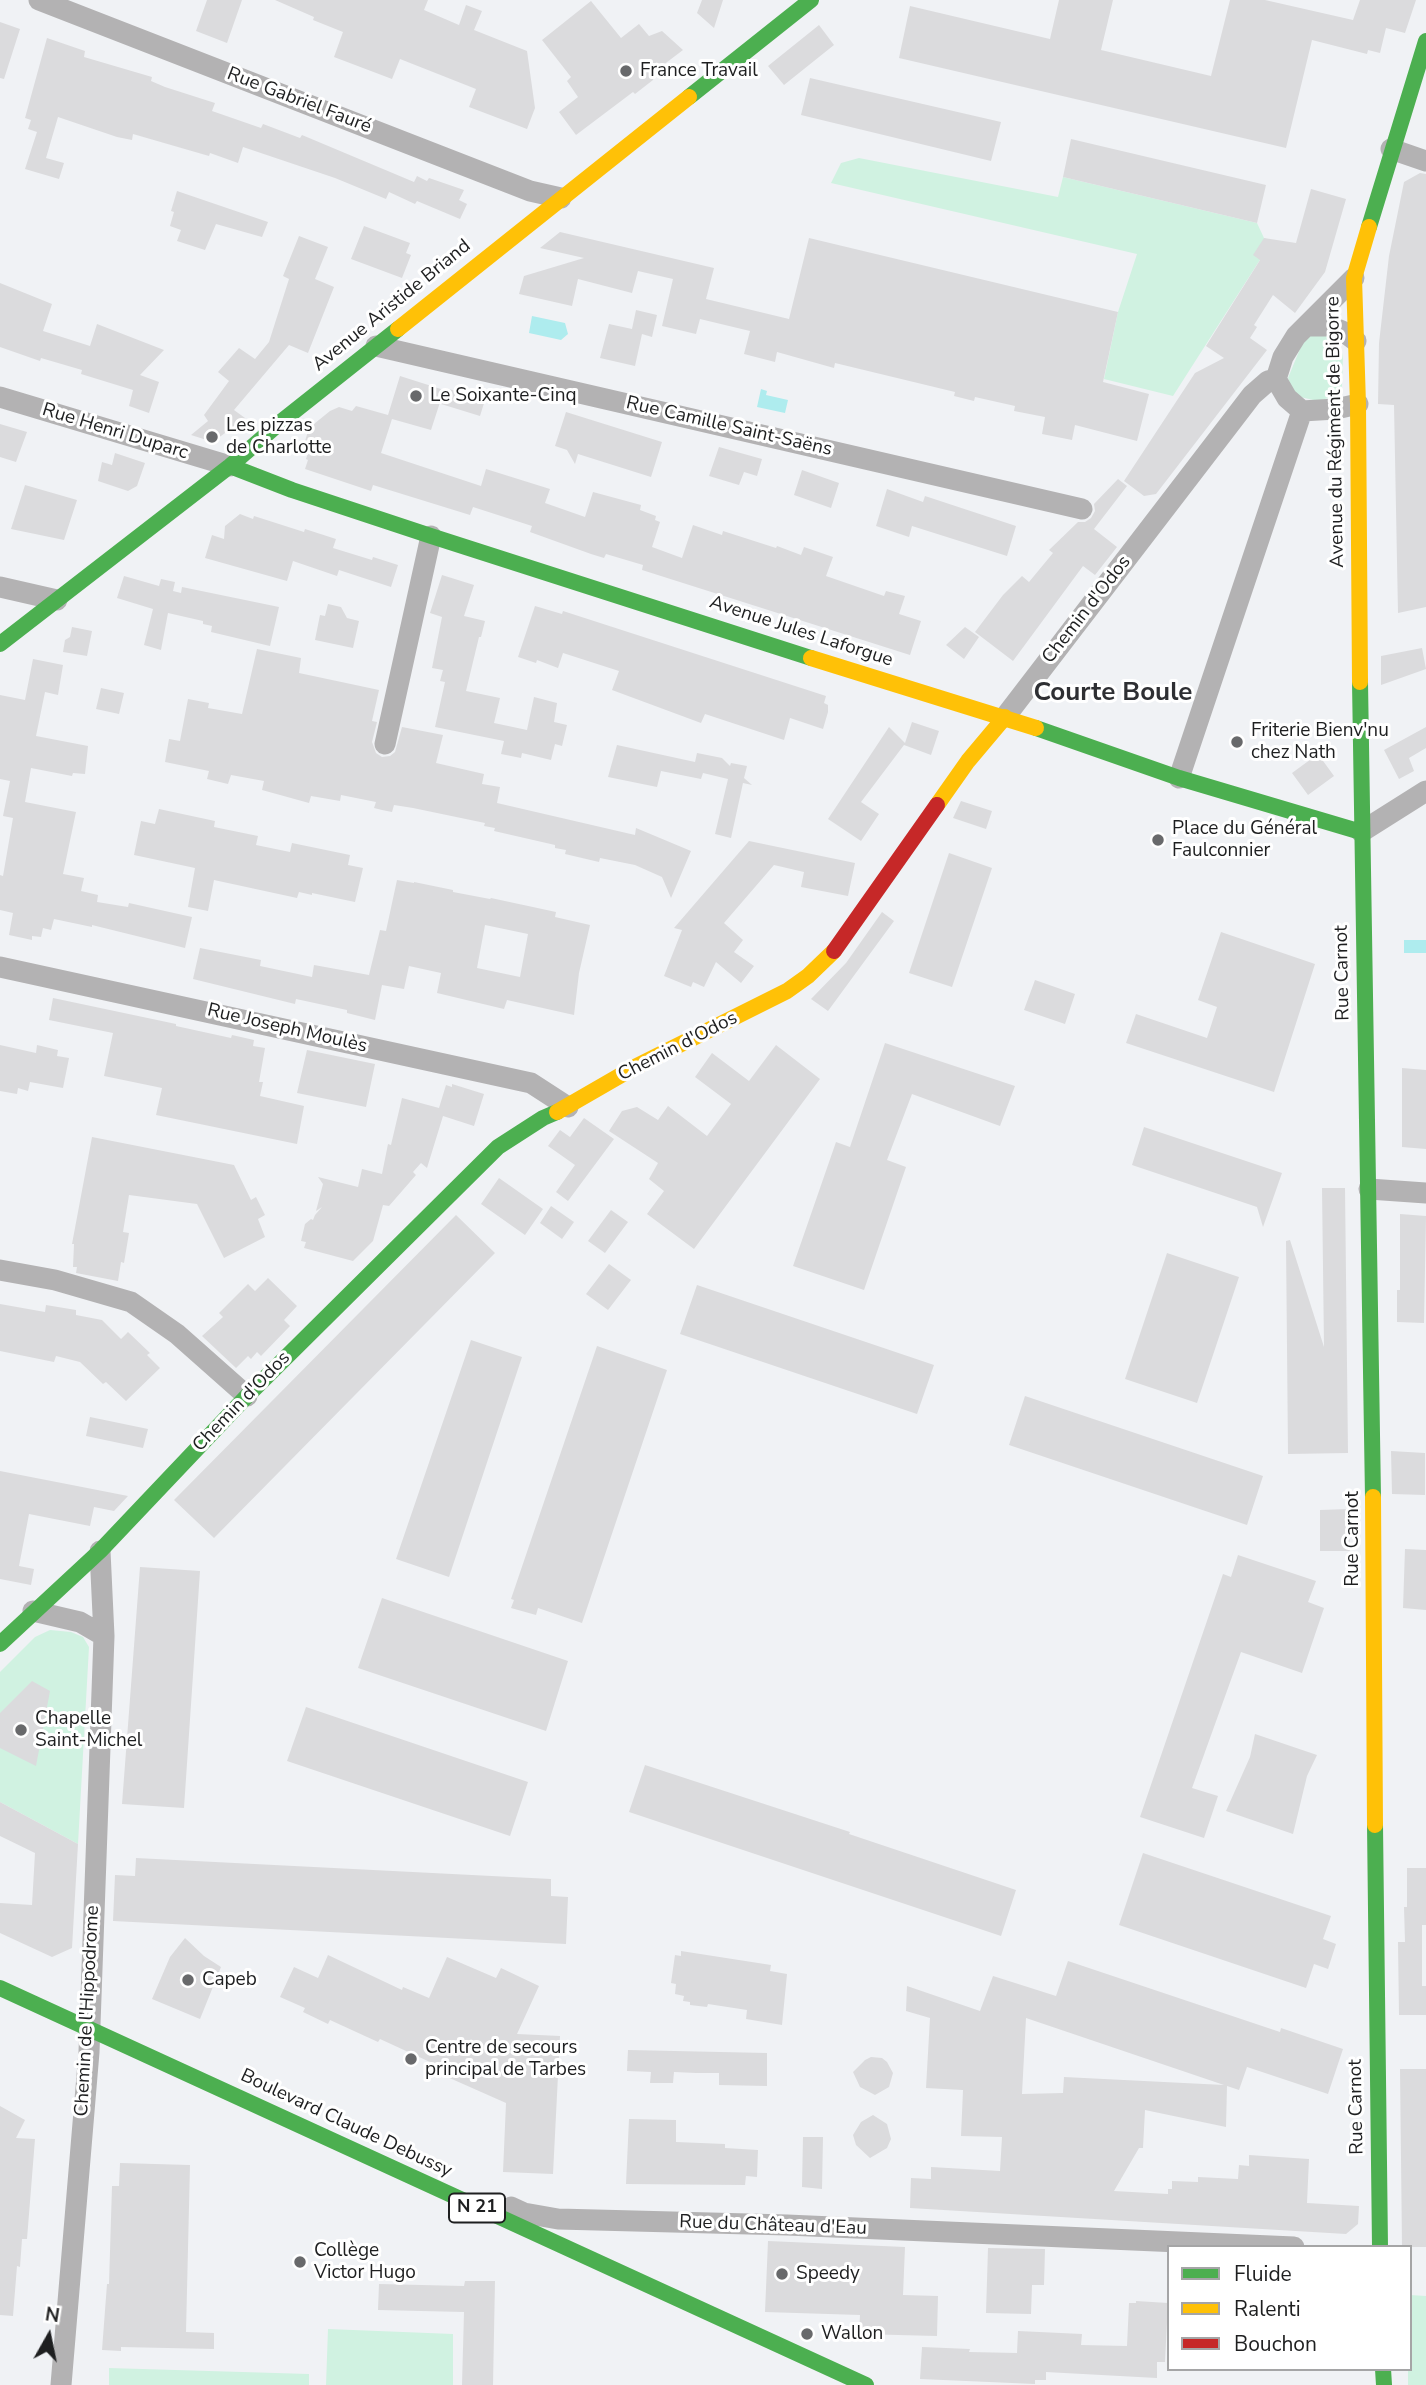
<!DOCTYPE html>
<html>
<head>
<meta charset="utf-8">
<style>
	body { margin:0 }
	#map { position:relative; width:1426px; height:2385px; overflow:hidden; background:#f0f2f5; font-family:"Nunito Sans",sans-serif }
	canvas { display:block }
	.legend { position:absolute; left:1167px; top:2245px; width:245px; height:126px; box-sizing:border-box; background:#fff; border:2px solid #a5a5a6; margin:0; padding:9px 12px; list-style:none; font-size:21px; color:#1e1f20 }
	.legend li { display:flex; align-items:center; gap:14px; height:35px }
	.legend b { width:35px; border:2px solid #a5a5a6 }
	.north { position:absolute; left:14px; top:2301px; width:70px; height:70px; -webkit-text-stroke:5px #fff; paint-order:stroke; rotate:9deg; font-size:19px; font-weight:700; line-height:28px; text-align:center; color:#1e1f20 }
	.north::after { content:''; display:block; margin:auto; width:24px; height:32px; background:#1e1f20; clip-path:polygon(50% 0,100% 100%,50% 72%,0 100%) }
</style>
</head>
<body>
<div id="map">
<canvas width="1426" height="2385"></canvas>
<ul class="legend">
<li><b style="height:9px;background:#4caf50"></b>Fluide</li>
<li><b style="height:9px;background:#ffc107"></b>Ralenti</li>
<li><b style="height:9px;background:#c62828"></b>Bouchon</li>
</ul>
<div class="north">N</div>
</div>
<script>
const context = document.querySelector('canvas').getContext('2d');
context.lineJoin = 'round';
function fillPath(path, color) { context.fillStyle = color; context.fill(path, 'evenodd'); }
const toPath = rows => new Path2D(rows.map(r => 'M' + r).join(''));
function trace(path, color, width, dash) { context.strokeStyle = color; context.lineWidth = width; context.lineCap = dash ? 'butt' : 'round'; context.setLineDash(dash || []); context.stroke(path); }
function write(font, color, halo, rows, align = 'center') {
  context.font = font + ' "Nunito Sans",sans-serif'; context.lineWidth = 6; context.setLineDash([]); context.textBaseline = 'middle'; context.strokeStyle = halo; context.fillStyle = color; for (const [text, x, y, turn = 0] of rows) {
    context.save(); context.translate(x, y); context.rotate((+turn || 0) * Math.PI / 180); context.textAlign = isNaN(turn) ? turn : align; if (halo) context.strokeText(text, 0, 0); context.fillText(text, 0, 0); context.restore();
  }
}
fillPath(toPath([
	[859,158,1058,197,1063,177,1257,223,1264,238,1272,241,1173,396,1104,379,1118,312,1137,254,831,183,841,163],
	[1324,334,1333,337,1340,343,1343,357,1342,386,1338,395,1318,401,1300,397,1293,391,1288,378,1302,344,1310,336],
	[50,1630,71,1632,83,1637,89,1647,78,1844,0,1802,0,1672,35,1637],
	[1410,2295,1426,2296,1426,2385,1408,2385,1408,2369,1410,2369],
	[328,2329,453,2334,453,2385,326,2385],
	[109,2368,309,2374,309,2385,109,2385]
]), '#d0f2e1');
fillPath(toPath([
	[532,316,565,323,568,334,561,340,529,333],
	[761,389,767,391,766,395,788,400,785,413,757,407],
	[1404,940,1426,940,1426,953,1404,953]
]), '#aeecee');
fillPath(toPath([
	[207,0,242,0,227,43,196,31],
	[275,0,428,0,424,10,459,25,466,5,482,11,474,30,527,51,535,108,527,129,469,107,476,89,400,59,392,79,334,57,343,32,313,20,314,17],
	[702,0,723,0,714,28,697,13],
	[1059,0,1113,0,1101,50,1211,76,1230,0,1265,0,1353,20,1360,0,1416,0,1405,33,1386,28,1380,53,1368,50,1367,54,1312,40,1286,148,899,58,910,6,1050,39],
	[591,1,621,38,639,24,649,36,662,31,683,50,654,72,653,80,635,94,633,92,576,135,559,112,578,97,567,81,571,77,542,40],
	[0,22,20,29,4,79,0,78],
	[819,25,834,45,784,85,768,66],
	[47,38,85,51,84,57,152,77,151,81,165,87,215,103,212,111,261,128,263,124,300,138,302,135,414,182,417,176,427,181,429,178,464,190,459,200,467,204,460,219,417,201,415,204,389,192,386,199,335,178,243,147,238,163,210,153,209,156,133,134,132,140,117,137,58,117,46,158,64,163,59,179,25,169,37,132,28,129,31,120,25,118],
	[810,78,1001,122,991,161,801,115],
	[1071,139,1266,185,1257,223,1063,177],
	[1420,173,1426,174,1426,607,1398,613,1394,405,1378,404,1379,343,1389,256,1404,182],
	[1311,189,1346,199,1325,272,1295,313,1273,295,1254,325,1257,327,1250,338,1267,350,1156,494,1144,496,1124,481,1195,373,1224,358,1206,346,1260,260,1253,255,1264,238,1296,243],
	[177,191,268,222,262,237,216,224,205,250,177,241,181,230,170,226,174,212,171,211],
	[364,226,410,243,406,253,411,255,402,278,351,259],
	[560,232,714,268,706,299,789,319,809,238,1118,312,1103,382,1149,394,1137,441,1075,425,1072,440,1042,434,1045,417,1014,411,1015,406,975,397,974,401,954,396,955,392,835,363,834,368,777,352,775,362,744,354,750,331,700,319,696,334,662,326,673,279,638,271,632,293,578,279,572,306,519,294,524,276,584,258,540,248],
	[299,236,328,247,315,279,334,287,308,353,289,345,234,410,245,418,213,442,191,435,208,421,204,415,229,381,218,372,239,348,255,359,269,342,289,279,283,276],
	[0,283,52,304,43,331,90,346,97,324,164,350,140,375,159,382,149,413,129,406,133,390,81,374,82,370,41,358,40,361,0,347],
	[636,310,657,315,652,337,642,334,635,366,600,358,609,324,632,329],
	[400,376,444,390,431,430,392,419,381,453,481,486,486,469,550,489,545,503,585,517,593,492,641,505,640,510,656,516,655,520,660,522,652,547,682,558,693,525,722,535,723,531,776,548,777,546,801,555,804,547,833,557,826,576,884,596,886,591,905,596,899,614,921,621,910,655,642,570,643,565,606,554,604,558,591,554,530,532,532,526,473,507,470,515,373,485,371,491,305,469,308,460,306,459,308,453,302,451,309,428,330,411,339,407,352,411,356,406,388,415],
	[446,388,485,400,480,416,441,404],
	[566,412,662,442,651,477,578,454,575,464,567,450,555,446],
	[0,424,27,432,16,462,0,457],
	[719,447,762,459,757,476,744,472,739,485,709,476],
	[115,453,145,463,137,486,128,491,98,481,102,462,112,465],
	[802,470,839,483,831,508,794,495],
	[1118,479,1127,486,1094,529,1117,547,1095,575,1083,566,1013,661,975,632,1003,595,1022,576,1029,582,1053,553,1049,550,1078,522,1085,522,1091,518,1095,511,1094,504],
	[25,485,77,500,64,540,11,529],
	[887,489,923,502,925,496,1016,526,1007,556,912,526,909,537,876,526],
	[240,514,253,519,254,516,304,532,305,529,336,539,333,548,372,560,373,557,398,565,391,587,339,570,337,576,293,561,287,581,205,558,212,535,224,539,225,526],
	[442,575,474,585,464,616,485,621,481,637,479,637,466,691,500,698,494,723,527,730,534,697,557,703,554,722,567,725,562,746,555,744,551,760,522,753,521,758,501,754,504,741,435,727,445,682,440,681,443,670,432,668,442,617,430,613],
	[124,576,159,586,161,579,175,582,173,591,181,593,182,587,279,607,270,646,211,632,212,626,203,624,203,621,168,613,161,650,144,645,153,609,117,598],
	[328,604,341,607,347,618,359,621,353,648,315,640,320,615,325,616],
	[535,606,562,614,563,611,826,696,824,703,828,705,828,712,823,729,790,718,784,740,705,714,701,723,612,690,619,671,563,653,558,668,537,660,536,663,518,657],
	[72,627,92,631,87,656,63,652,65,640,70,637],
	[965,627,979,637,964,659,946,645],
	[1422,648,1426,669,1381,685,1381,656],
	[257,649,301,658,299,673,379,690,372,721,377,722,372,742,376,753,382,757,390,756,395,752,402,727,443,735,436,763,484,774,482,784,500,787,497,803,635,835,636,828,691,851,671,898,662,877,635,865,600,858,599,862,565,854,566,850,555,848,555,845,494,831,495,828,484,826,485,823,413,808,394,805,392,812,382,810,374,808,376,802,341,795,340,801,311,796,309,803,262,790,264,781,231,775,228,784,207,779,209,771,165,762,169,739,180,741,188,699,209,703,208,708,242,714],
	[33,659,63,665,58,695,45,692,36,736,88,746,85,774,73,773,72,776,31,768,25,802,76,812,63,874,84,878,81,891,98,895,97,902,128,907,129,903,192,917,185,948,92,925,92,927,54,919,51,930,43,928,41,937,32,936,32,940,9,935,13,913,0,910,0,875,3,876,13,818,3,816,10,781,0,779,0,695,25,700],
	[101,688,124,693,119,714,96,709],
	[912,722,939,731,931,755,904,745,861,802,879,814,861,841,828,819,889,727,905,743],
	[1426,727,1426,748,1409,758,1414,771,1399,779,1384,750],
	[617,745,695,762,697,753,722,758,730,766,731,763,747,766,744,778,752,785,743,783,731,838,715,834,728,779,703,773,701,779,661,771,657,787,608,777],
	[1318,754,1334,776,1308,795,1292,773],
	[961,801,992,811,986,829,953,818],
	[159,809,215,821,214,827,258,836,256,845,290,852,292,843,350,855,348,865,363,868,355,902,312,893,312,895,299,892,297,898,214,880,208,911,188,907,195,868,134,855,141,821,155,824],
	[749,841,855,863,848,896,801,887,804,872,774,865,724,923,743,940,734,952,754,966,741,983,716,962,704,987,693,982,691,987,664,976,682,930,674,928],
	[949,853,992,868,952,987,909,973],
	[397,880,414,883,414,882,453,890,453,892,490,899,491,898,556,912,555,917,590,925,579,973,574,1015,507,1000,504,1009,437,993,441,973,409,966,404,989,382,985,375,1020,347,1013,347,1010,296,999,295,1004,193,979,200,948,261,960,260,966,312,977,314,965,369,975,380,930,386,931],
	[485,925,528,934,520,977,477,968],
	[882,912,894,921,828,1011,811,999,846,963],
	[1221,932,1315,964,1274,1092,1126,1043,1136,1014,1207,1038,1217,1007,1198,1000],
	[1035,980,1075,994,1065,1024,1024,1010],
	[53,998,176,1024,176,1026,231,1038,232,1035,254,1040,253,1046,265,1048,259,1082,263,1082,260,1096,304,1106,297,1144,156,1115,162,1088,104,1076,113,1033,49,1020],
	[885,1043,1015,1086,1000,1126,912,1094,887,1160,906,1167,864,1290,793,1266,836,1142,850,1147],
	[0,1045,36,1053,37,1045,58,1050,57,1056,69,1058,63,1088,30,1082,28,1091,18,1088,17,1094,0,1091],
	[776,1045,820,1079,694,1249,647,1214,664,1191,649,1179,658,1163,609,1131,622,1111,637,1107,658,1120,668,1106,707,1136,731,1104,695,1077,712,1053,749,1081],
	[307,1050,375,1064,366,1107,297,1093],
	[1402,1068,1426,1070,1426,1149,1402,1147],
	[452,1084,484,1094,474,1126,443,1116,427,1168,421,1163,413,1172,416,1175,389,1206,383,1205,373,1241,353,1261,304,1248,306,1242,301,1241,305,1224,311,1219,313,1220,315,1215,322,1207,316,1211,323,1184,318,1177,358,1187,362,1169,382,1174,388,1144,391,1145,402,1098,439,1108,446,1085,452,1087],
	[584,1118,614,1139,568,1201,556,1192,575,1165,548,1146,560,1130,570,1137],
	[1144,1127,1282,1173,1263,1227,1257,1207,1132,1165],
	[92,1137,234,1165,251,1200,256,1197,265,1215,258,1219,265,1237,224,1258,197,1204,129,1195,123,1232,129,1233,124,1263,121,1262,118,1281,76,1273,77,1267,73,1267,74,1244,72,1244],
	[499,1178,543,1209,525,1235,481,1204],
	[1322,1188,1345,1188,1348,1453,1288,1454,1286,1241,1290,1240,1324,1347],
	[551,1206,574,1222,562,1239,540,1223],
	[611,1210,628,1222,605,1253,588,1241],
	[1400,1214,1426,1216,1424,1323,1397,1322,1397,1290,1400,1290],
	[456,1215,495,1253,214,1538,174,1500],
	[1167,1253,1239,1277,1197,1403,1125,1379],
	[609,1264,631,1280,608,1310,586,1294],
	[268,1278,297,1306,284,1320,290,1326,261,1356,257,1352,251,1359,248,1356,236,1368,202,1336,223,1317,219,1313,248,1284,255,1291],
	[697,1285,934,1365,917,1414,680,1334],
	[0,1304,45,1312,46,1305,76,1310,76,1315,102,1320,121,1339,128,1332,150,1353,147,1355,160,1368,126,1401,106,1382,103,1384,80,1362,56,1356,54,1362,0,1351],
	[471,1340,522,1357,449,1577,396,1559],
	[597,1346,667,1370,582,1623,538,1608,536,1615,511,1608,514,1600,511,1599],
	[1025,1396,1263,1476,1247,1525,1009,1445],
	[90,1417,148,1429,143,1448,86,1436],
	[1391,1451,1425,1453,1425,1495,1392,1494],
	[0,1471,77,1486,128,1496,114,1511,94,1507,90,1526,29,1514,19,1566,34,1569,31,1585,0,1579],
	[1349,1509,1350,1551,1320,1551,1320,1510],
	[1405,1549,1426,1550,1426,1610,1403,1608],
	[1238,1555,1316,1581,1308,1602,1324,1608,1302,1673,1241,1652,1192,1788,1218,1796,1204,1838,1140,1817,1223,1574,1231,1577],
	[140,1567,200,1571,184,1808,122,1804],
	[382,1598,568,1661,546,1731,358,1668],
	[32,1681,50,1691,36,1766,0,1748,0,1713],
	[306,1707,528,1782,510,1836,287,1761],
	[1255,1734,1317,1755,1307,1776,1293,1834,1226,1811,1250,1757],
	[645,1765,850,1832,849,1834,1016,1890,1001,1936,629,1812],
	[0,1802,78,1844,72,1948,52,1957,0,1933,0,1903,32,1905,35,1853,0,1836],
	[1143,1853,1331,1916,1323,1939,1336,1944,1328,1969,1314,1964,1306,1988,1119,1925],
	[136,1858,551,1879,551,1896,568,1897,566,1944,113,1921,115,1875,135,1876],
	[1407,1868,1426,1868,1426,1925,1422,1925,1422,1986,1426,1986,1426,2015,1399,2015,1398,1942,1405,1942,1404,1907,1407,1907],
	[185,1938,204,1956,221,1967,200,2019,152,1999,170,1957],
	[681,1951,771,1965,770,1971,787,1974,782,2025,746,2019,747,2010,708,2004,707,2007,690,2005,690,2002,683,2001,684,1996,675,1994,676,1984,671,1983,675,1955,681,1956],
	[328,1955,402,1990,403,1987,429,1998,447,1957,496,1978,501,1968,539,1986,517,2034,560,2036,553,2174,503,2172,506,2103,427,2068,430,2062,380,2039,378,2042,330,2020,328,2024,303,2012,305,2008,280,1997,294,1967,318,1978],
	[1068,1961,1280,2032,1281,2028,1343,2049,1328,2094,1247,2067,1239,2090,1227,2086,1226,2127,1145,2110,1143,2148,1139,2148,1114,2191,1168,2194,1168,2189,1172,2189,1172,2181,1198,2182,1198,2177,1238,2179,1239,2165,1249,2166,1249,2155,1309,2159,1307,2203,1359,2206,1358,2224,1346,2234,910,2208,911,2178,931,2179,931,2167,1000,2171,1002,2137,961,2136,963,2090,926,2088,930,2018,906,2011,907,1986,980,2011,993,1976,1056,1996],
	[1026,2018,1224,2085,1064,2077,1063,2093,1022,2094],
	[628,2050,767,2053,767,2086,719,2085,719,2073,696,2073,674,2072,673,2083,650,2083,651,2072,627,2071],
	[871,2057,882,2058,887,2062,893,2073,889,2087,875,2095,860,2087,853,2072,865,2060],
	[1400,2069,1426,2069,1426,2247,1402,2247],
	[0,2106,25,2120,16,2138,35,2139,27,2239,22,2239,20,2267,17,2266,13,2316,0,2315],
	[873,2115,887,2124,891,2139,887,2148,870,2158,856,2145,853,2135,861,2122],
	[629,2119,676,2120,676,2142,725,2144,725,2148,758,2150,757,2177,746,2176,745,2185,626,2184],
	[803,2137,823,2137,822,2189,802,2187],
	[120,2163,190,2165,186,2332,214,2333,214,2349,121,2347,121,2351,102,2350,107,2284,109,2284,112,2186,119,2186],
	[768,2241,905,2247,903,2295,938,2296,937,2336,859,2334,860,2315,765,2312],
	[988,2248,1045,2249,1044,2285,1032,2285,1031,2314,986,2313],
	[465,2281,495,2281,493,2385,462,2385,464,2312,378,2310,379,2284,464,2286],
	[1136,2301,1168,2303,1165,2362,1157,2362,1157,2378,1046,2372,1046,2380,1035,2380,1035,2384,920,2379,922,2347,970,2349,969,2352,1017,2353,1018,2331,1082,2334,1081,2345,1127,2346,1129,2303,1136,2303]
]), '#dbdbdd');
trace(toPath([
	[39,0,530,191,561,198],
	[1391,149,1426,161],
	[1354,278,1296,336,1283,357,1276,379,1287,398,1302,411,1336,409,1358,404],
	[1309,326,1330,326,1344,332,1356,341],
	[376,346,1082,509],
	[0,397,230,466],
	[0,587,57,600],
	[1005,717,1252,395,1268,381,1276,379],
	[385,744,431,536],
	[1179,778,1302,411],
	[1361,832,1426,791],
	[0,967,531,1083,568,1107],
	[1369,1189,1426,1193],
	[0,1270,55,1280,131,1302,177,1334,247,1396],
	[33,1611,80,1622,104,1636],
	[511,2207,524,2213,558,2219,787,2225,1294,2247],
	[61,2385,89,2052,104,1636,100,1551]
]), '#b3b2b3', 21);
trace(toPath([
	[689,97,811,0],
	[1369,227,1426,41],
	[230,466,292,490,431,536,811,658],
	[0,644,230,466,282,421,398,329],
	[1360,682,1373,1497],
	[1036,728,1179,778,1361,832],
	[0,1644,100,1551,247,1396,498,1147,543,1118,557,1112],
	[1375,1825,1380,2247],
	[0,1988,866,2385],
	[1383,2369,1384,2385]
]), '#4caf50', 16);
trace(toPath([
	[398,329,689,97],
	[811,658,1036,728],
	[1360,682,1358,404,1354,278,1369,227],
	[937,805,968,761,1005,717],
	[557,1112,635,1067,787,991,808,976,834,951],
	[1373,1497,1375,1825]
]), '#ffc107', 16);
trace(toPath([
	[834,951,937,805]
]), '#c62828', 16);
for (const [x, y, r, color] of [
	[626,71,7,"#68696b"],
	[416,396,7,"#68696b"],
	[212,437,7,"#68696b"],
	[1237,742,7,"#68696b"],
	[1158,840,7,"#68696b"],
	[21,1730,7,"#68696b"],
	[188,1980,7,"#68696b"],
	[411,2059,7,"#68696b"],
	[300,2262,7,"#68696b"],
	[782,2274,7,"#68696b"],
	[807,2334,7,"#68696b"]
]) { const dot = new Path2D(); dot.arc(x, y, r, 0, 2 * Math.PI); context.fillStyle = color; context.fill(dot); trace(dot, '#fff', 2.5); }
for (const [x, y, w] of [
	[477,2208,56]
]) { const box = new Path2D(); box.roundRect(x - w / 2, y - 14.5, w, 29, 5); context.fillStyle = '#fff'; context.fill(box); trace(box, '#1e1f20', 2); }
write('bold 18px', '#1e1f20', null, [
	["N 21",477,2208]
]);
write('19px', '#1e1f20', '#fff', [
	["France Travail",640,71],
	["Le Soixante-Cinq",430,396],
	["Les pizzas",226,426],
	["de Charlotte",226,448],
	["Friterie Bienv'nu",1251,731],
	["chez Nath",1251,753],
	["Place du Général",1172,829],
	["Faulconnier",1172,851],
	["Chapelle",35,1719],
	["Saint-Michel",35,1741],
	["Capeb",202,1980],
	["Centre de secours",425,2048],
	["principal de Tarbes",425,2070],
	["Collège",314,2251],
	["Victor Hugo",314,2273],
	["Speedy",796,2274],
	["Wallon",821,2334]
], 'left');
write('19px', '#1e1f20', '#fff', [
	["Rue Gabriel Fauré",299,101,21],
	["Avenue Aristide Briand",392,306,-39],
	["Rue Camille Saint-Saëns",729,427,13],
	["Rue Henri Duparc",115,432,17],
	["Avenue du Régiment de Bigorre",1336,432,-91],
	["Chemin d'Odos",1087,610,-52],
	["Avenue Jules Laforgue",801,632,18],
	["Rue Carnot",1343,973,-91],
	["Rue Joseph Moulès",287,1029,13],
	["Chemin d'Odos",678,1047,-27],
	["Chemin d'Odos",242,1402,-46],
	["Rue Carnot",1353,1539,-90],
	["Chemin de l'Hippodrome",88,2011,-87],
	["Rue Carnot",1357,2107,-91],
	["Boulevard Claude Debussy",346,2124,25],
	["Rue du Château d'Eau",773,2226,2]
]);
write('bold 26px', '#2e2f33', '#fff', [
	["Courte Boule",1113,694]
]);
</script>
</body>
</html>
